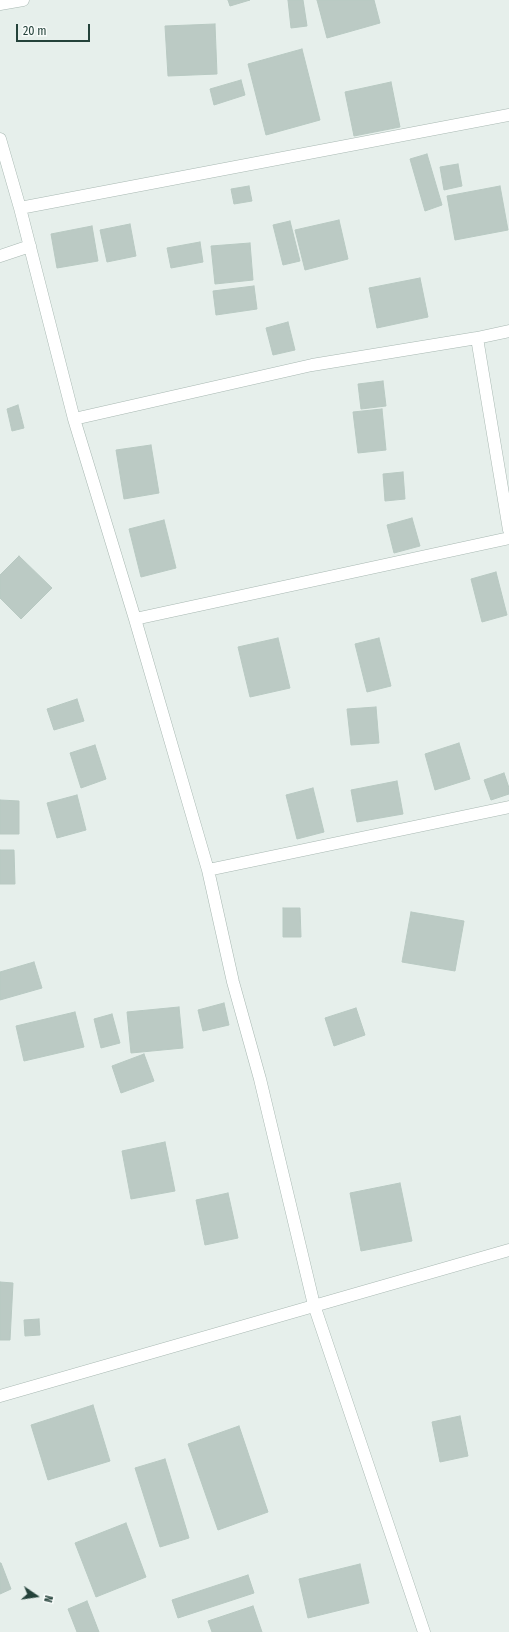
<!DOCTYPE html>
<html>
<head>
<meta charset="utf-8">
<style>
	body { margin:0 }
	#map { position:relative; width:509px; height:1632px; overflow:hidden; background:#e6efeb; font-family:"Fira Sans Condensed",sans-serif }
	canvas { display:block }
	.north { position:absolute; left:16px; top:1576px; width:40px; height:40px; -webkit-text-stroke:3px #f7fbf9; paint-order:stroke; rotate:103deg; font-size:11px; font-weight:700; line-height:16px; text-align:center; color:#24423a }
	.north::after { content:''; display:block; margin:auto; width:14px; height:18px; background:#24423a; clip-path:polygon(50% 0,100% 100%,50% 72%,0 100%) }
	.scale { position:absolute; left:16px; top:24px; width:74px; height:18px; box-sizing:border-box; border:2px solid #24423a; border-top:0; padding-left:5px; font-size:12px; line-height:14px; white-space:nowrap; color:#24423a; -webkit-text-stroke:3px #f7fbf9; paint-order:stroke }
</style>
</head>
<body>
<div id="map">
<canvas width="509" height="1632"></canvas>
<div class="north">N</div>
<div class="scale">20 m</div>
</div>
<script>
const context = document.querySelector('canvas').getContext('2d');
context.lineJoin = 'round';
function fillPath(path, color) { context.fillStyle = color; context.fill(path, 'evenodd'); }
const toPath = rows => new Path2D(rows.map(r => 'M' + r).join(''));
function trace(path, color, width, dash) { context.strokeStyle = color; context.lineWidth = width; context.lineCap = dash ? 'butt' : 'round'; context.setLineDash(dash || []); context.stroke(path); }
const building = toPath([
	[228,0,250,0,230,6,228,0],
	[288,0,303,0,307,26,291,28,288,0],
	[317,0,374,0,380,23,327,38,317,0],
	[215,24,217,74,168,76,165,26,215,24],
	[302,49,320,120,266,135,248,64,302,49],
	[241,80,245,95,214,105,210,89,241,80],
	[391,82,400,127,354,136,345,92,391,82],
	[427,154,442,205,425,211,410,159,427,154],
	[458,164,462,186,444,190,440,167,458,164],
	[249,186,252,201,234,204,231,189,249,186],
	[500,186,508,230,455,240,447,196,500,186],
	[339,220,348,259,305,270,295,230,339,220],
	[290,221,300,261,283,265,273,225,290,221],
	[130,224,136,256,107,262,100,230,130,224],
	[92,226,98,261,57,268,51,234,92,226],
	[200,242,203,262,171,268,167,248,200,242],
	[250,243,253,280,215,284,211,246,250,243],
	[420,278,428,317,377,328,369,288,420,278],
	[254,286,257,309,216,315,213,291,254,286],
	[288,322,295,350,273,355,266,328,288,322],
	[383,381,386,406,361,409,358,384,383,381],
	[18,405,24,428,12,431,7,409,18,405],
	[382,409,386,450,358,453,353,412,382,409],
	[151,445,159,493,124,499,116,450,151,445],
	[403,472,405,499,385,501,383,474,403,472],
	[412,518,420,546,394,553,387,525,412,518],
	[164,520,176,568,141,577,129,529,164,520],
	[19,556,52,588,21,619,0,598,0,575,19,556],
	[496,572,507,615,482,622,471,579,496,572],
	[278,638,290,688,250,697,238,647,278,638],
	[379,638,391,686,367,692,355,644,379,638],
	[77,699,84,721,54,730,47,709,77,699],
	[376,707,379,743,351,745,347,709,376,707],
	[459,743,470,779,435,790,425,754,459,743],
	[95,745,106,779,81,788,70,753,95,745],
	[504,773,509,788,509,794,491,800,484,780,504,773],
	[397,781,403,814,357,822,351,790,397,781],
	[313,788,324,832,297,839,286,795,313,788],
	[77,795,86,830,57,838,47,803,77,795],
	[0,800,19,801,19,834,0,834,0,800],
	[0,850,14,850,15,884,0,884,0,850],
	[283,908,300,908,301,937,283,937,283,908],
	[411,912,464,921,455,971,402,962,411,912],
	[34,962,42,988,0,1000,0,972,34,962],
	[224,1003,229,1025,203,1031,198,1010,224,1003],
	[179,1007,183,1048,131,1053,127,1012,179,1007],
	[356,1008,365,1035,334,1046,325,1018,356,1008],
	[75,1012,84,1047,24,1061,16,1026,75,1012],
	[112,1014,120,1043,101,1048,94,1019,112,1014],
	[144,1054,154,1081,121,1093,112,1066,144,1054],
	[165,1142,175,1191,131,1199,122,1151,165,1142],
	[400,1183,412,1241,361,1251,350,1193,400,1183],
	[228,1193,238,1238,205,1245,196,1200,228,1193],
	[0,1282,13,1283,10,1340,0,1340,0,1282],
	[39,1319,40,1335,25,1336,24,1320,39,1319],
	[93,1405,110,1461,48,1480,31,1425,93,1405],
	[460,1416,468,1456,440,1462,432,1422,460,1416],
	[239,1426,268,1512,218,1530,188,1444,239,1426],
	[165,1459,189,1538,160,1547,135,1468,165,1459],
	[126,1523,146,1577,96,1597,75,1543,126,1523],
	[0,1563,1,1563,11,1589,0,1594,0,1563],
	[360,1564,369,1603,308,1618,299,1579,360,1564],
	[248,1575,254,1593,178,1618,172,1600,248,1575],
	[87,1601,99,1632,77,1632,68,1609,87,1601],
	[253,1606,262,1632,212,1632,208,1621,253,1606]
]);
fillPath(building, '#bbcac4');
trace(building, '#b8c9c2', 1);
const minor = toPath([
	[0,4,23,0],
	[0,139,20,208,74,419,135,619,208,870,233,982,260,1079,314,1305,424,1632],
	[20,208,509,115],
	[0,256,30,246],
	[477,338,509,530],
	[74,419,312,365,477,338,509,331],
	[135,619,509,538],
	[208,870,509,807],
	[0,1396,509,1250]
]);
trace(minor, '#a8b8b2', 13);
trace(minor, '#fff', 12);
</script>
</body>
</html>
